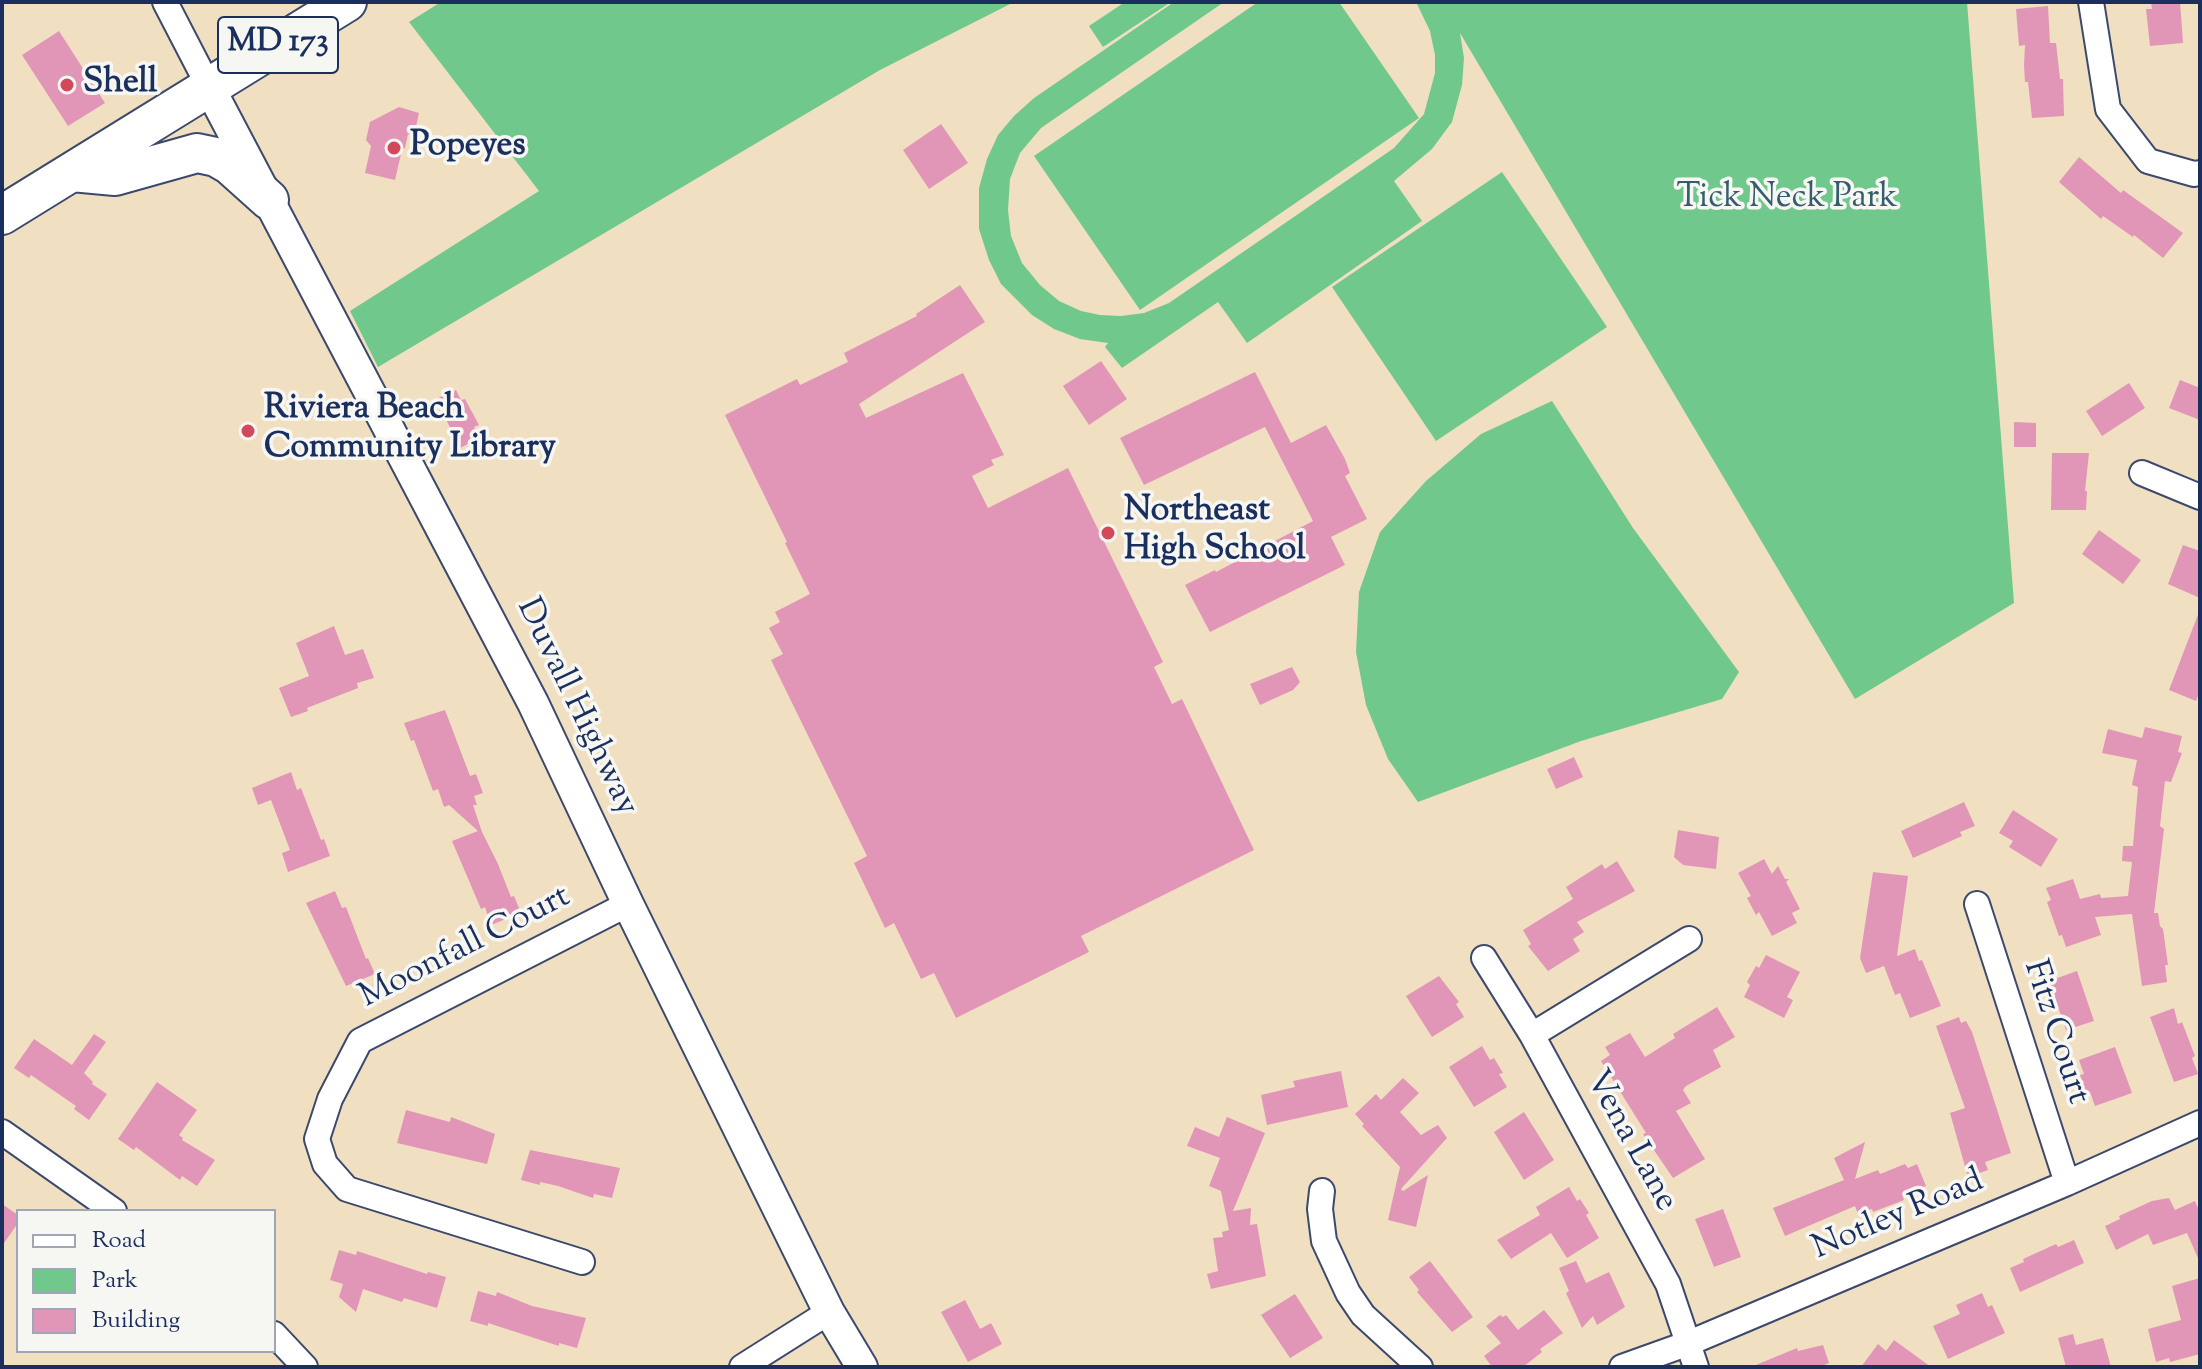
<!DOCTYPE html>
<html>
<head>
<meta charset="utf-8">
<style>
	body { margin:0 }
	#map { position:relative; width:2202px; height:1369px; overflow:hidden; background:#f1dfc1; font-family:"Sorts Mill Goudy",serif }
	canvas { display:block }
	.frame { position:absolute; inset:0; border:4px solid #1b2f5e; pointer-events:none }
	.legend { position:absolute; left:16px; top:1209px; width:260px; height:144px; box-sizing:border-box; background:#f6f6f2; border:2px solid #9ea6b7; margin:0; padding:10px 14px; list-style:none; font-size:24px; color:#1b2f5e }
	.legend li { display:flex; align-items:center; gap:16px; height:40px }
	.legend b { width:40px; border:2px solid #9ea6b7 }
</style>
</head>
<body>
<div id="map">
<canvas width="2202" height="1369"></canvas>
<div class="frame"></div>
<ul class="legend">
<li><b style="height:10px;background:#fff"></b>Road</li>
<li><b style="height:22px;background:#71c88d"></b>Park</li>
<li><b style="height:22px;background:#e196b8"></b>Building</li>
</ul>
</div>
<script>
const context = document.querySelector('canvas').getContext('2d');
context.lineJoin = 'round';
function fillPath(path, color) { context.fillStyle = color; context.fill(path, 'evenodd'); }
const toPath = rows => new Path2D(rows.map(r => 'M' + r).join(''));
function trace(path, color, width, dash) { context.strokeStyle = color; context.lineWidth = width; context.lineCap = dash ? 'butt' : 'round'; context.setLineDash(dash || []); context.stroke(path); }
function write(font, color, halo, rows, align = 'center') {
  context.font = font + ' "Sorts Mill Goudy",serif'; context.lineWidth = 7; context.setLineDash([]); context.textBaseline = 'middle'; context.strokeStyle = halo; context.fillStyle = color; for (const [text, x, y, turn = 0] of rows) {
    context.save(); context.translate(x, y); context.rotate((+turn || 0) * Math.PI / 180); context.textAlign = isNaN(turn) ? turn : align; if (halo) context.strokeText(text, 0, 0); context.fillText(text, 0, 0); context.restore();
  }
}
fillPath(toPath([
	[441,2,1014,2,880,70,378,367,350,311,539,191,409,22],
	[1125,2,1171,2,1103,47,1089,26],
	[1174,2,1224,2,1041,128,1020,153,1010,179,1008,210,1011,236,1022,263,1040,285,1059,301,1081,311,1100,315,1121,316,1144,313,1169,303,1394,148,1424,114,1435,73,1435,55,1430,31,1416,2,1967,2,2014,603,1855,699,1460,33,1464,58,1462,85,1452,122,1432,149,1394,181,1422,221,1247,343,1218,302,1122,368,1105,347,1108,343,1080,339,1054,329,1032,315,1001,284,989,260,979,229,979,188,987,159,998,135,1014,116,1034,98],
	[1258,2,1339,2,1419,118,1140,310,1034,156],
	[1502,172,1607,327,1436,441,1332,287],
	[1552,401,1633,528,1739,672,1722,699,1581,741,1418,802,1388,759,1366,705,1356,652,1359,592,1380,532,1426,481,1481,434]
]), '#71c88d');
fillPath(toPath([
	[2151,2,2180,2,2183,43,2150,46,2146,9,2152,9],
	[2048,6,2050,43,2056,43,2060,79,2063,79,2064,116,2032,118,2028,82,2025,82,2024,65,2025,45,2019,46,2016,9],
	[59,31,105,103,68,126,22,55],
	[399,107,419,113,414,136,408,134,405,148,402,150,395,180,365,173,371,146,366,140,370,122],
	[941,124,968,163,929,189,903,150],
	[2079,157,2121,193,2123,190,2183,233,2163,258,2134,235,2133,237,2103,216,2101,219,2059,182],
	[960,285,985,322,859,404,866,418,963,373,1004,455,991,460,994,465,972,476,988,508,1068,468,1163,662,1154,667,1172,704,1182,699,1254,850,1081,936,1089,952,956,1018,934,973,921,979,894,923,885,928,854,863,867,856,771,660,783,654,769,628,780,622,775,612,810,594,785,543,787,542,725,415,797,379,800,385,848,362,844,353,917,316,916,314],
	[1101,361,1127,399,1089,425,1063,386],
	[1255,372,1291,443,1326,425,1345,459,1350,473,1345,476,1367,519,1331,537,1345,565,1210,632,1185,585,1215,570,1216,572,1313,521,1265,427,1144,485,1120,438],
	[2180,380,2200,388,2200,420,2169,408],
	[2129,383,2145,408,2102,436,2086,411],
	[456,390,461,400,465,399,479,425,474,427,480,438,460,448,436,399],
	[2014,422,2036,423,2036,447,2014,447],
	[2052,453,2089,453,2085,491,2087,491,2086,510,2051,510],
	[2099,530,2141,560,2123,584,2082,554],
	[2183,545,2200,551,2200,598,2168,584],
	[2199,612,2200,691,2196,701,2169,690],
	[334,626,345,655,363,649,374,678,357,683,358,688,307,708,308,711,291,717,279,688,309,676,296,643],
	[1292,667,1300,682,1293,690,1260,705,1250,684],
	[445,710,470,776,476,774,483,793,474,796,477,805,473,805,482,832,498,864,511,897,514,896,521,913,491,925,485,907,481,909,452,841,478,831,449,805,444,807,438,789,433,791,414,740,411,741,404,723],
	[2145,727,2182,736,2178,752,2182,753,2171,782,2165,781,2160,826,2164,829,2154,913,2158,913,2160,926,2163,929,2168,965,2165,965,2167,982,2142,986,2132,914,2095,917,2101,935,2066,947,2062,935,2059,936,2047,902,2051,900,2046,888,2073,879,2080,899,2100,894,2101,898,2128,896,2132,862,2122,861,2123,846,2133,846,2138,787,2132,785,2137,760,2102,753,2108,729,2142,738],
	[1574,757,1583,777,1556,789,1547,769],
	[291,772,297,790,301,788,321,840,324,839,330,856,288,872,282,853,290,850,271,800,258,805,252,788],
	[1964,802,1975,826,1960,832,1962,836,1913,858,1901,831],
	[2013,810,2058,839,2041,867,2009,847,2013,841,1999,833],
	[1678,830,1719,837,1716,869,1683,865,1674,857],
	[1764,859,1772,874,1778,866,1785,879,1789,879,1786,882,1800,909,1792,913,1797,923,1772,936,1759,912,1756,915,1747,898,1751,896,1738,873],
	[1617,861,1635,891,1577,922,1584,932,1573,939,1580,951,1548,971,1528,946,1531,944,1523,930,1573,899,1566,887,1602,864,1605,869],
	[1873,872,1908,876,1897,956,1915,949,1919,961,1922,960,1941,1006,1910,1018,1900,993,1895,995,1884,966,1866,973,1860,958],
	[335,891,342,908,346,907,366,959,368,958,375,974,346,986,306,903],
	[1766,955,1800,972,1787,997,1793,1000,1784,1018,1744,997,1750,985,1747,982,1756,966,1759,968],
	[2077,971,2094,1021,2066,1030,2049,981],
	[1439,976,1459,1002,1456,1004,1464,1017,1432,1037,1406,996],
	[1717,1007,1735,1037,1713,1050,1721,1067,1686,1086,1683,1090,1691,1103,1676,1111,1705,1159,1673,1178,1643,1134,1646,1133,1601,1061,1610,1055,1605,1047,1630,1033,1645,1057,1675,1038,1673,1034],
	[2174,1008,2178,1024,2182,1022,2195,1056,2192,1058,2198,1074,2174,1082,2150,1017],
	[1959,1017,1961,1023,1966,1021,1972,1032,2011,1153,1985,1162,1988,1170,1968,1177,1950,1113,1965,1108,1936,1026],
	[94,1034,106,1042,84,1073,93,1082,92,1084,107,1094,89,1120,74,1109,76,1106,31,1075,29,1078,14,1068,34,1039,72,1065],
	[1482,1046,1490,1060,1494,1058,1503,1073,1499,1074,1507,1087,1474,1107,1449,1067],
	[2115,1047,2132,1093,2095,1106,2090,1092,2086,1093,2080,1075,2084,1074,2079,1060],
	[1341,1071,1348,1107,1267,1125,1261,1095,1295,1087,1293,1081],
	[1403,1078,1419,1093,1400,1112,1421,1135,1438,1125,1447,1138,1401,1189,1403,1191,1428,1175,1416,1227,1388,1220,1400,1167,1362,1126,1364,1124,1355,1114,1376,1094,1381,1100],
	[157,1082,197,1110,179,1135,183,1138,182,1140,215,1160,197,1186,182,1176,180,1180,136,1147,134,1150,118,1139],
	[406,1110,450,1122,451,1117,495,1134,487,1164,397,1143],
	[1524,1112,1554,1160,1524,1180,1494,1132],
	[1227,1117,1265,1133,1233,1211,1251,1208,1250,1225,1257,1224,1266,1276,1211,1289,1207,1274,1218,1271,1213,1238,1223,1237,1222,1232,1229,1230,1221,1191,1209,1186,1220,1158,1187,1146,1195,1127,1219,1137],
	[1865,1142,1855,1179,1878,1170,1880,1174,1905,1164,1908,1168,1917,1164,1926,1186,1903,1197,1904,1200,1873,1212,1872,1209,1858,1214,1855,1206,1785,1236,1773,1208,1844,1180,1834,1158],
	[530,1150,620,1168,612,1198,594,1194,593,1198,558,1186,540,1182,540,1185,521,1180],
	[1569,1187,1577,1201,1580,1199,1589,1213,1586,1215,1599,1238,1567,1258,1551,1233,1511,1259,1497,1240,1540,1215,1536,1207],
	[2169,1198,2175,1210,2195,1201,2200,1213,2200,1263,2187,1233,2153,1245,2148,1234,2116,1250,2105,1226,2120,1219,2119,1216,2152,1201],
	[2,1204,18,1215,18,1223,2,1246],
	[1723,1209,1741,1257,1714,1267,1695,1219],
	[2074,1240,2084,1263,2020,1292,2010,1268,2024,1262,2023,1259,2056,1244,2058,1247],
	[339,1250,356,1255,357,1251,427,1274,428,1272,446,1277,437,1308,404,1298,402,1302,363,1289,356,1312,339,1297,343,1284,330,1280],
	[1430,1261,1473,1317,1452,1332,1417,1292,1419,1290,1409,1277],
	[1576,1261,1586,1283,1609,1272,1625,1307,1597,1325,1593,1316,1582,1328,1566,1293,1569,1291,1559,1268],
	[2200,1278,2200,1354,2170,1362,2169,1358,2156,1362,2148,1329,2181,1320,2172,1286],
	[478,1291,496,1296,497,1292,532,1306,586,1318,577,1348,559,1343,559,1346,488,1323,488,1326,470,1321],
	[1982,1293,1988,1307,1992,1305,2005,1333,1948,1359,1933,1326,1960,1314,1956,1305],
	[1295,1294,1323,1338,1290,1358,1261,1315],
	[965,1300,980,1329,991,1323,1002,1344,968,1362,941,1312],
	[1544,1310,1563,1333,1540,1349,1542,1352,1523,1367,1492,1367,1484,1356,1501,1343,1486,1326,1500,1315,1503,1317,1506,1315,1518,1330],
	[2073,1334,2076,1345,2103,1338,2111,1367,2066,1367,2058,1338],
	[1894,1340,1931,1367,1861,1367,1878,1344,1886,1351],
	[1823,1345,1829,1363,1820,1367,1751,1367,1797,1348,1798,1351]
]), '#e196b8');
const minor = toPath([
	[165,2,209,87],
	[2091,2,2108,109,2148,161,2194,174,2200,173],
	[2142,473,2200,497],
	[1977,904,2067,1183],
	[1484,958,1532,1035,1668,1284,1696,1367],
	[1532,1035,1689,939],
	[2,1132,114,1211],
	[1322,1191,1320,1209,1324,1241,1348,1293,1363,1315,1420,1367],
	[582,1262,347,1189,325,1164,317,1139,330,1099,360,1041,628,904],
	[274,1334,305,1367],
	[742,1367,829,1312],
	[1622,1367,1689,1343,2067,1183,2200,1123]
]);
const tertiary = toPath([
	[209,87,533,703,628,904,829,1312,862,1367]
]);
const primary = toPath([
	[72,172,115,176,197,153,216,157,230,165,269,200],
	[2,215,347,2]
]);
trace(minor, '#3b496d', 28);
trace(tertiary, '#3b496d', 34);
trace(primary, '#3b496d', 42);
trace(minor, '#fff', 24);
trace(tertiary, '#fff', 30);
trace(primary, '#fff', 38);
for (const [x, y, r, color] of [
	[67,85,8,"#d1495b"],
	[394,148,8,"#d1495b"],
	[248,431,8,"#d1495b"],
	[1108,533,8,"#d1495b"]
]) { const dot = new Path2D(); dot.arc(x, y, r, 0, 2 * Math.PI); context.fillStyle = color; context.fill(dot); trace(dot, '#f6f6f2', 3); }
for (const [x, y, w] of [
	[278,45,120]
]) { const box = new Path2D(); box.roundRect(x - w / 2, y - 28, w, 56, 6); context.fillStyle = '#f6f6f2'; context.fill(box); trace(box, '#1b2f5e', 2); }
write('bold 32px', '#1b2f5e', null, [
	["MD 173",278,45]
]);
write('bold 34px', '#1b2f5e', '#f6f6f2', [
	["Shell",83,85],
	["Popeyes",410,148],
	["Riviera Beach",264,411],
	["Community Library",264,450],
	["Northeast",1124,513],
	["High School",1124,552]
], 'left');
write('34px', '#355d6c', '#f6f6f2', [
	["Tick Neck Park",1787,200]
]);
write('34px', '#1b2f5e', '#f6f6f2', [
	["Duvall Highway",575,708,64],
	["Moonfall Court",466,949,-27],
	["Fitz Court",2054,1033,72],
	["Vena Lane",1629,1142,61],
	["Notley Road",1899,1217,-23]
]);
</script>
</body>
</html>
